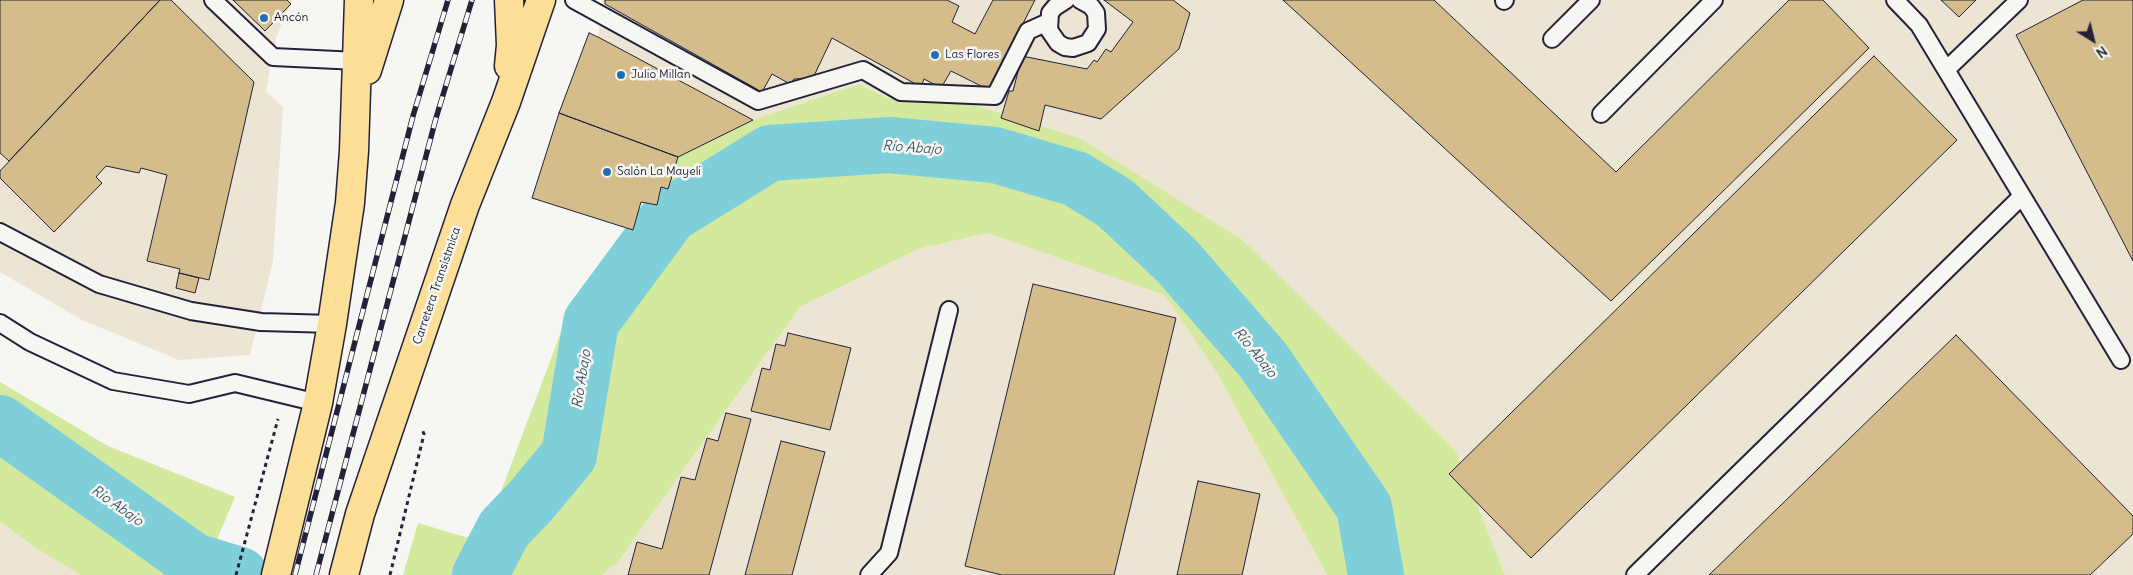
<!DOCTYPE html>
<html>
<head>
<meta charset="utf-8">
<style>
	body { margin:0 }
	#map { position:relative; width:2133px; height:575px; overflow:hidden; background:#f6f6f2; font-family:Delius,sans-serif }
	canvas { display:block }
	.north { position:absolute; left:2068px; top:15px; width:50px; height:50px; -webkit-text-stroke:4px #f6f6f2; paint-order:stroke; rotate:144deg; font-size:14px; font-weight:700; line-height:20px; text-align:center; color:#22223b }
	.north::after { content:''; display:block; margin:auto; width:18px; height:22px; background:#22223b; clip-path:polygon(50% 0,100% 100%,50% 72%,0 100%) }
</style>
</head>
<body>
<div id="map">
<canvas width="2133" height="575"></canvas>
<div class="north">N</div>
</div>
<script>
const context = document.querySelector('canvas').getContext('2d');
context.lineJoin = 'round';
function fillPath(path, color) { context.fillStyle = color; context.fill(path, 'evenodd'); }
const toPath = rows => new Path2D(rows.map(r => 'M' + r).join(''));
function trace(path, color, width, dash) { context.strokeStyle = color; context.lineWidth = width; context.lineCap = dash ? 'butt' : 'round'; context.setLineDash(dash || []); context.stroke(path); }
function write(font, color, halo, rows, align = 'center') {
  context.font = font + ' Delius,sans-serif'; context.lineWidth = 5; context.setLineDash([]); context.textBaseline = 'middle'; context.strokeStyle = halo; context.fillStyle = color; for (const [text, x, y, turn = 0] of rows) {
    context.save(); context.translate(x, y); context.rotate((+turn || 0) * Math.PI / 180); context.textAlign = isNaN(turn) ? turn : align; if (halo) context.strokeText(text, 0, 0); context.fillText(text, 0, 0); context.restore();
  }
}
fillPath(toPath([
	[0,0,292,0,276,38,266,91,283,107,273,261,250,355,179,360,82,320,0,272],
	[602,0,2133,0,2133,575,1505,575,1456,451,1244,241,961,101,888,98,859,84,753,120,598,37],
	[987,233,1165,294,1217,373,1327,575,602,575,617,563,800,307,918,249],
	[0,522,36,548,80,575,0,575]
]), '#ece5d3');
fillPath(toPath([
	[859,84,888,98,961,101,1079,138,1244,241,1456,451,1505,575,1327,575,1217,373,1165,295,987,233,918,249,800,307,617,563,602,575,403,575,418,523,482,542,573,300,678,157,753,120],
	[0,382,108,446,235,497,202,575,80,575,36,548,0,522]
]), '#d2e99e');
trace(toPath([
	[0,423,194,561,240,575],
	[480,575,504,529,530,502,569,455,591,322,670,215,770,153,889,145,995,155,1076,179,1115,203,1177,261,1263,360,1364,507,1376,575]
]), '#7fcfdb', 56);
const building = toPath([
	[0,0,160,0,9,161,0,153,0,0],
	[160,0,171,0,254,82,209,280,179,273,180,269,147,261,167,175,141,168,139,173,106,166,96,177,102,183,54,232,0,178,0,171,160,0],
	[233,0,287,0,291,4,265,31,233,0],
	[605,0,947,0,959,6,952,22,975,34,993,0,1035,0,989,90,951,71,941,88,924,79,921,87,832,38,813,78,794,79,790,84,772,74,762,92,605,4,605,0],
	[1104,0,1173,0,1190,13,1179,49,1101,119,1045,105,1039,131,1001,118,1009,91,1013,91,1022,56,1087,69,1094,60,1097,62,1106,49,1111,52,1133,22,1104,0],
	[1283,0,1434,0,1616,172,1789,0,1823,0,1869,48,1611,301,1283,0],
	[1941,0,1976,0,1959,17,1941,0],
	[2083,0,2133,0,2133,261,2016,35,2083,0],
	[589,33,598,37,753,120,678,157,559,113,589,33],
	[1874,56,1957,140,1531,558,1449,474,1874,56],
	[559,113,678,157,668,189,661,187,657,205,641,202,633,230,532,198,559,113],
	[179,273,199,278,195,293,176,288,179,273],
	[1033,284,1176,318,1114,575,1002,575,965,566,1033,284],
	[788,333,851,348,830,430,751,411,762,368,770,370,776,344,785,346,788,333],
	[1956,335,2133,516,2133,534,2090,575,1709,575,1956,335],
	[726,413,751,419,709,575,628,575,637,542,662,549,681,477,695,480,707,438,718,441,726,413],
	[781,441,825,452,792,575,745,575,781,441],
	[1198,481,1260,494,1242,575,1177,575,1198,481]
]);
fillPath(building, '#d4bc8b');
trace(building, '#22223b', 1);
const lane = toPath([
	[213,0,273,57,358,61],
	[574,0,758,101,863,70,901,92,995,96,1028,31,1048,22],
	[1066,0,1055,7,1050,13,1049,30,1058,43,1065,47,1073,48,1088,43,1097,29,1096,13,1091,6,1080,0],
	[1895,0,1919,25,2121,360],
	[1504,1,1505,0],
	[1552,39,1591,0],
	[1946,70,2019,0],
	[1601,114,1714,0],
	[0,232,99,284,191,311,261,322,332,324],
	[0,323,30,342,113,381,189,394,235,383,318,403],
	[869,575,889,553,949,310],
	[1635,575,2022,196]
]);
const primary = toPath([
	[509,0,511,45,509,66],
	[367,70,389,0],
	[276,575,318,403,332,324,350,203,354,151,359,0],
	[344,575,360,514,465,205,506,102,541,0]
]);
trace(lane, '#22223b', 20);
trace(primary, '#22223b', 31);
trace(toPath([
	[236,575,278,419],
	[390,575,424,434,422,429]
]), '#22223b', 3, [4, 4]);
trace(lane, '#f6f6f2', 16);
trace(primary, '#fcde96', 28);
const rail = toPath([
	[295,575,413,116,448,0],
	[316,575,436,118,472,0]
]);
trace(rail, '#22223b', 5.5);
trace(rail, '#f6f6f2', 4, [11]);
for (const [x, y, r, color] of [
	[264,18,5,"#1f6fb2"],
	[935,55,5,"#1f6fb2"],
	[621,75,5,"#1f6fb2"],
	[607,172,5,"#1f6fb2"]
]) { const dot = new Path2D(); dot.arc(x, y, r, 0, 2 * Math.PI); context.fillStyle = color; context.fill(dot); trace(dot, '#f6f6f2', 2); }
write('12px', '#22223b', '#f6f6f2', [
	["Ancón",274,18],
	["Las Flores",945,55],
	["Julio Millan",631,75],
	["Salón La Mayeli",617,172]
], 'left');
write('12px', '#22223b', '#f6f6f2', [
	["Carretera Transístmica",437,286,-71]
]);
write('italic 14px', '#3e566b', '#f6f6f2', [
	["Río Abajo",912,148,4],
	["Río Abajo",1255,353,51],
	["Río Abajo",582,379,-81],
	["Río Abajo",117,506,35]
]);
</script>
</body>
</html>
